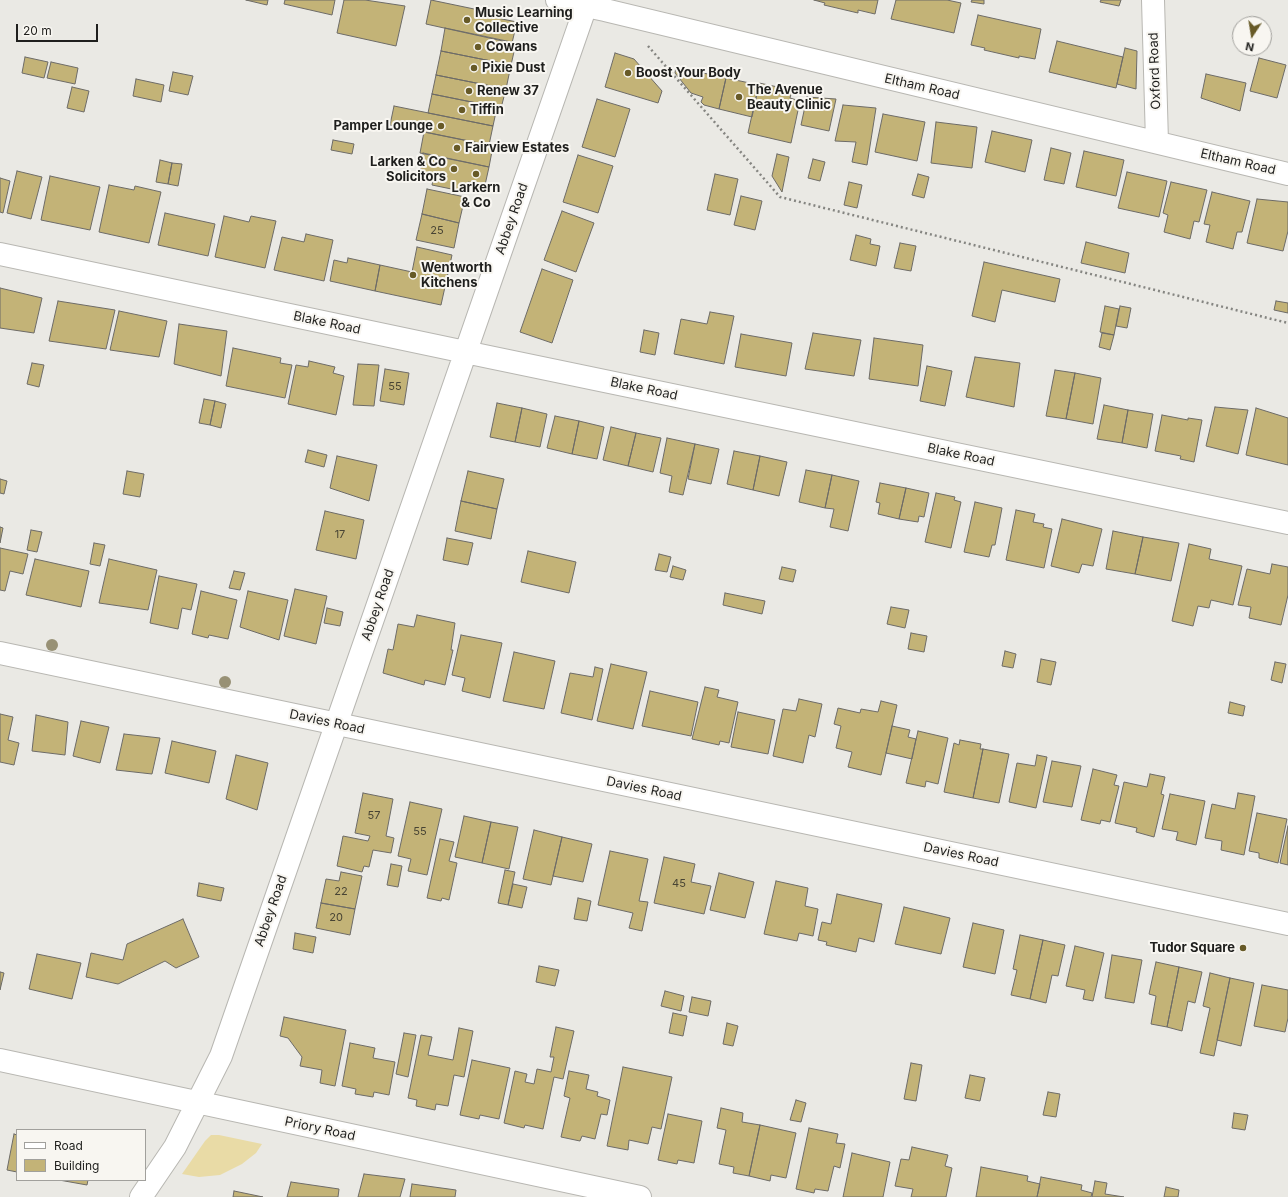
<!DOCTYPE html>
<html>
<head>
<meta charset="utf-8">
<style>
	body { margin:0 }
	#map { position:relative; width:1288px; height:1197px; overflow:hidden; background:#eae9e4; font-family:Inter,sans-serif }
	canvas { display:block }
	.legend { position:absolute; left:16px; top:1129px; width:130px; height:52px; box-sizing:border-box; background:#f8f6f1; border:1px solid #a1a09c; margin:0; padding:5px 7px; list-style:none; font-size:12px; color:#1f1f1d }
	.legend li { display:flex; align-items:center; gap:8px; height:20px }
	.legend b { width:20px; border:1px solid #a1a09c }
	.north { position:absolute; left:1232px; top:16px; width:40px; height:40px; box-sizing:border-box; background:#f8f6f1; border:1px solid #a1a09c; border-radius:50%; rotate:192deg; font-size:11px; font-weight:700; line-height:16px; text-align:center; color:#1f1f1d }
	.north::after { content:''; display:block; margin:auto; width:14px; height:18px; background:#675a27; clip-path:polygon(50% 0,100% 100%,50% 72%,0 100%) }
	.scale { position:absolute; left:16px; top:24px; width:82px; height:18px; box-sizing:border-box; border:2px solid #1f1f1d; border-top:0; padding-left:5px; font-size:12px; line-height:14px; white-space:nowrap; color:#1f1f1d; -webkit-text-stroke:3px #f8f6f1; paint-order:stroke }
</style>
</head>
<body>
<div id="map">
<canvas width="1288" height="1197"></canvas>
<ul class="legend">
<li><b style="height:5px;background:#fff"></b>Road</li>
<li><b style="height:11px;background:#c3b377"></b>Building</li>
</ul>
<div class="north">N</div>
<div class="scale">20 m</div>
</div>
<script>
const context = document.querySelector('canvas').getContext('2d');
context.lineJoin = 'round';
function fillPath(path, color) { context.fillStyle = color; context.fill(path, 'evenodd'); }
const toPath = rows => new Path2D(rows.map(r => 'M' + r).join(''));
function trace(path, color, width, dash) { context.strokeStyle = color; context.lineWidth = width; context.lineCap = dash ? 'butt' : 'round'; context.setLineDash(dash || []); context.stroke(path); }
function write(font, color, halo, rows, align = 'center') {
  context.font = font + ' Inter,sans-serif'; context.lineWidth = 4; context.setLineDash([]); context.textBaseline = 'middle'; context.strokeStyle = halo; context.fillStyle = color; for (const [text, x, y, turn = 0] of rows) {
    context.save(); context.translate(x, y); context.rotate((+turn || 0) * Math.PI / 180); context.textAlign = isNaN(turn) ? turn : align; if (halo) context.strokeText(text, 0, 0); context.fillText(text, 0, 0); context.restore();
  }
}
fillPath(toPath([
	[211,1135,219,1135,262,1144,256,1153,242,1164,220,1175,199,1177,182,1174,205,1141]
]), '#e9dba6');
const building = toPath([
	[246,0,268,0,267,5,246,0],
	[285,0,335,0,332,15,284,4,285,0],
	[344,0,365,0,405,6,396,46,337,33,344,0],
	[431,0,498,14,497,18,517,22,512,43,426,24,431,0],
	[814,0,878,0,875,14,858,10,858,13,824,5,825,3,814,0],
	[896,0,947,0,961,3,954,33,891,19,896,0],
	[972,0,984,0,984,4,971,2,972,0],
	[1101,0,1121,0,1119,6,1100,2,1101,0],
	[978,15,1041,29,1035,59,1019,56,1019,58,984,50,985,48,971,45,978,15],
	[445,28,516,43,511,65,441,51,445,28],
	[1057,41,1123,57,1116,88,1049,72,1057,41],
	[1125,48,1137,51,1136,89,1117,84,1125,48],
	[441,51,511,65,506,89,436,75,441,51],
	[615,53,634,59,662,91,658,103,605,87,615,53],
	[25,57,48,62,44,78,22,73,25,57],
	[1259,58,1286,65,1277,98,1250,91,1259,58],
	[51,62,78,68,75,84,47,78,51,62],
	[676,67,726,78,719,109,704,105,701,102,703,97,691,93,675,73,676,67],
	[173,72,193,76,188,95,169,91,173,72],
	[1206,74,1246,83,1240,111,1201,98,1206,74],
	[436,75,506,89,501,108,432,94,436,75],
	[726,78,759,85,752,117,719,109,726,78],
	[136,79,164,85,161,102,133,96,136,79],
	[759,83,792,90,790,98,800,101,791,143,748,133,759,83],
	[72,87,89,91,84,112,67,108,72,87],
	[432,94,497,107,493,126,428,113,432,94],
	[807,97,836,99,829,131,801,125,807,97],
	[597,99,630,109,615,157,582,147,597,99],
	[843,105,876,108,867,165,852,162,856,142,835,141,843,105],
	[394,106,493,126,489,145,390,125,394,106],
	[883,114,925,122,917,161,875,152,883,114],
	[936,122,977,127,972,168,931,163,936,122],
	[992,131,1032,140,1025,172,985,162,992,131],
	[424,132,493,146,489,167,420,153,424,132],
	[333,140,354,144,352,154,331,150,333,140],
	[1051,148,1071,153,1064,184,1044,180,1051,148],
	[1084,151,1124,160,1116,196,1076,187,1084,151],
	[423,153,489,167,485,185,468,182,466,192,432,185,434,175,420,172,423,153],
	[777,154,789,157,782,192,772,176,777,154],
	[578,155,613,166,598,213,563,202,578,155],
	[813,159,825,162,820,181,808,178,813,159],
	[160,160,172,163,168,184,156,182,160,160],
	[172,163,182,164,178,186,168,184,172,163],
	[17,171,42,177,31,219,7,213,17,171],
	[1127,172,1167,181,1159,217,1118,208,1127,172],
	[715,174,738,179,730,215,707,210,715,174],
	[918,174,929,177,924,198,912,195,918,174],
	[50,176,100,187,90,230,41,220,50,176],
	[0,178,10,181,3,213,0,212,0,178],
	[849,182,862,185,857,208,844,205,849,182],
	[1171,182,1207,190,1199,222,1194,221,1190,239,1164,232,1168,215,1163,213,1171,182],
	[109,185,134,190,135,186,161,192,149,243,99,232,109,185],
	[427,189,465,197,459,223,422,214,427,189],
	[1212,192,1250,201,1242,232,1237,232,1233,249,1206,242,1210,225,1204,224,1212,192],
	[741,196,762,201,755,230,734,225,741,196],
	[1257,199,1288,202,1288,231,1283,251,1247,243,1257,199],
	[562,211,594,223,576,272,544,260,562,211],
	[165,213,215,224,208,256,158,245,165,213],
	[422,214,459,223,454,248,416,240,422,214],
	[224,216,249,222,251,216,276,221,265,268,215,257,224,216],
	[306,234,333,240,324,281,274,270,282,237,304,242,306,234],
	[856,235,871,239,870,244,880,246,876,266,850,260,856,235],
	[1086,242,1129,253,1125,273,1081,263,1086,242],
	[900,243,916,246,911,271,894,268,900,243],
	[417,247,452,255,441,305,375,291,380,265,412,272,417,247],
	[348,258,380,265,375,291,330,281,334,260,347,263,348,258],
	[984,262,1060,279,1055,302,1002,290,995,322,972,316,984,262],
	[542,269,573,280,552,343,520,332,542,269],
	[0,288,42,298,34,333,0,328,0,288],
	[58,301,115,310,106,349,49,341,58,301],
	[1276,301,1288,303,1288,313,1274,310,1276,301],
	[1105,306,1119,309,1114,335,1100,332,1105,306],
	[1120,306,1131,308,1127,328,1116,326,1120,306],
	[119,311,167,321,159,357,110,350,119,311],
	[710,312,734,316,724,364,674,354,681,319,707,324,710,312],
	[179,324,227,331,221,376,174,364,179,324],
	[644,330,659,333,655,355,640,352,644,330],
	[813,333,861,340,854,376,805,369,813,333],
	[1102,333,1114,335,1110,350,1099,347,1102,333],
	[741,334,792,343,786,376,735,367,741,334],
	[874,338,923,345,918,386,869,379,874,338],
	[233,348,281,358,280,363,292,365,285,398,226,386,233,348],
	[975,357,1020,363,1014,407,966,397,975,357],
	[309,361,335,367,333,373,344,376,336,415,288,404,296,365,308,367,309,361],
	[32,363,44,365,39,387,27,384,32,363],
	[358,364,379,365,374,406,353,405,358,364],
	[927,366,952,371,945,406,920,401,927,366],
	[385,369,409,373,404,405,380,401,385,369],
	[1055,370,1075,373,1066,419,1046,416,1055,370],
	[1075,373,1101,378,1093,424,1066,419,1075,373],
	[204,399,215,401,210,425,199,423,204,399],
	[215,401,226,404,221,428,210,425,215,401],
	[497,403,522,408,515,442,490,437,497,403],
	[1104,405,1128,410,1122,443,1097,439,1104,405],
	[1215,407,1248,410,1238,454,1206,446,1215,407],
	[522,408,547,414,540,447,515,442,522,408],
	[1256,408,1288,418,1288,465,1246,455,1256,408],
	[1128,410,1153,414,1147,448,1122,443,1128,410],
	[1162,415,1188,420,1188,418,1202,420,1194,462,1180,459,1181,456,1155,451,1162,415],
	[555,416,579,421,572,454,547,448,555,416],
	[579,421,604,427,597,459,572,454,579,421],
	[611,427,636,433,628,466,603,460,611,427],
	[636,433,661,438,653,472,628,466,636,433],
	[667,438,695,444,683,495,669,492,672,476,660,473,667,438],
	[695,444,719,449,711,484,688,479,695,444],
	[308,450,327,455,324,467,305,462,308,450],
	[734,451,760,456,753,490,727,484,734,451],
	[337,456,377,465,369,501,330,488,337,456],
	[760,456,787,462,779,496,753,490,760,456],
	[806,470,832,475,825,508,799,502,806,470],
	[127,471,144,474,140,497,123,494,127,471],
	[468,471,504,479,497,509,461,501,468,471],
	[832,475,859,481,848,531,830,527,834,509,825,508,832,475],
	[0,479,7,481,4,494,0,493,0,479],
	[880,483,906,488,899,519,878,514,880,503,876,502,880,483],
	[906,488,929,493,924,517,919,516,918,522,899,519,906,488],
	[936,493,955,497,954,500,961,502,951,548,925,542,936,493],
	[461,501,497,509,491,539,455,531,461,501],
	[975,502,1002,508,995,545,992,545,989,557,964,552,975,502],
	[1016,510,1035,514,1033,522,1044,524,1043,527,1052,529,1044,568,1006,560,1016,510],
	[325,511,364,520,356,559,316,550,325,511],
	[1062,519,1102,529,1093,566,1082,564,1079,573,1051,566,1062,519],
	[0,527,3,528,0,543,0,527],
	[31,530,42,532,37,552,27,550,31,530],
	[1113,531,1143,537,1135,574,1106,569,1113,531],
	[1143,537,1179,543,1171,581,1135,574,1143,537],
	[447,538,473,543,468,565,443,560,447,538],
	[94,543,105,545,100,566,90,564,94,543],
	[1189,544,1211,549,1209,559,1242,566,1233,605,1211,600,1209,608,1198,606,1193,626,1172,621,1189,544],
	[0,548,28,554,23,574,10,571,5,591,0,590,0,548],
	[528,551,576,562,569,593,521,582,528,551],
	[659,554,671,557,667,572,655,570,659,554],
	[35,559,89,571,81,607,26,595,35,559],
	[109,559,157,570,148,610,99,603,109,559],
	[1272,564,1288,567,1288,595,1281,625,1249,618,1251,607,1238,605,1247,569,1270,574,1272,564],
	[673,566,686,570,683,580,670,577,673,566],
	[782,567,796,570,793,582,779,579,782,567],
	[234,571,245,573,240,590,229,588,234,571],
	[159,576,197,584,191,610,182,608,178,629,150,623,159,576],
	[295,589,327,596,316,644,284,636,295,589],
	[201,591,237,600,228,639,209,635,208,638,192,634,201,591],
	[248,591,288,600,279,640,240,627,248,591],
	[725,593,765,601,762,614,723,605,725,593],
	[891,607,909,610,905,628,887,624,891,607],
	[327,608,343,612,340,626,324,623,327,608],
	[417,615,455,623,451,650,453,650,445,685,425,680,424,685,383,673,388,649,393,650,398,624,414,627,417,615],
	[911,633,927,636,924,652,908,649,911,633],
	[461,635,502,643,490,698,462,691,465,678,452,675,461,635],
	[1005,651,1016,654,1013,668,1002,666,1005,651],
	[514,652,555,661,544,709,503,701,514,652],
	[1041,659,1056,662,1051,685,1037,682,1041,659],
	[1275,662,1286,664,1282,683,1271,680,1275,662],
	[611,664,647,672,633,729,597,721,611,664],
	[595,667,603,669,592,720,561,713,570,673,593,677,595,667],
	[705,687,719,690,717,697,738,702,729,743,720,741,719,745,692,739,705,687],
	[650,691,698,702,691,736,642,726,650,691],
	[799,699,822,704,815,737,809,735,803,763,773,756,783,709,796,711,799,699],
	[881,701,897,705,881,775,848,767,852,752,836,748,841,726,834,724,838,708,860,713,861,709,878,712,881,701],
	[1230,702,1245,706,1243,716,1228,713,1230,702],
	[738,712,775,720,768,754,731,747,738,712],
	[0,714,13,717,8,740,19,743,14,765,0,762,0,714],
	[36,715,68,722,65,755,32,751,36,715],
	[81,721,109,727,100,763,73,756,81,721],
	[892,726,910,730,908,737,916,739,912,759,886,753,892,726],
	[918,731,948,738,938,784,926,781,925,787,906,783,918,731],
	[124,734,160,738,152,774,116,770,124,734],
	[960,740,981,744,980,749,983,749,973,798,944,792,954,743,959,745,960,740],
	[172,741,216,751,209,783,165,773,172,741],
	[983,749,1009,754,999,803,973,798,983,749],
	[236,755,268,763,257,810,226,799,236,755],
	[1037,755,1047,757,1036,808,1009,802,1017,763,1035,766,1037,755],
	[1052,761,1081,766,1072,807,1043,802,1052,761],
	[1093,769,1117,775,1114,785,1119,786,1110,822,1101,820,1100,824,1081,820,1093,769],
	[1150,774,1165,777,1161,794,1164,795,1154,837,1136,832,1137,828,1115,823,1124,782,1147,787,1150,774],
	[363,793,393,799,386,836,394,838,391,853,373,850,369,867,364,866,362,872,337,866,343,836,368,841,370,836,355,833,363,793],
	[1238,793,1255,796,1244,855,1221,850,1222,841,1205,838,1212,804,1235,809,1238,793],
	[1170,794,1205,801,1196,845,1176,840,1178,832,1162,829,1170,794],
	[410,802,442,809,427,875,408,871,411,859,398,856,410,802],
	[1257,813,1287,819,1278,863,1259,858,1259,853,1249,851,1257,813],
	[464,816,491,822,482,863,455,857,464,816],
	[491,822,518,827,509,869,482,863,491,822],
	[1288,826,1288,865,1280,863,1288,826],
	[534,830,562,837,551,885,523,879,534,830],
	[562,837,592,844,583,882,553,876,562,837],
	[440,839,454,842,449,861,457,863,449,900,442,898,441,901,427,898,440,839],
	[610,851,648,859,639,901,648,902,642,931,629,928,633,913,598,905,610,851],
	[664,857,695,864,691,882,711,886,704,914,654,903,664,857],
	[391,864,402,866,398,887,387,885,391,864],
	[505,870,515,872,508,905,498,903,505,870],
	[341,872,362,876,355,909,321,903,326,879,339,881,341,872],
	[719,873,754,882,745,918,710,910,719,873],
	[776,881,808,888,805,906,818,909,813,936,799,933,797,941,764,934,776,881],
	[199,883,224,888,221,901,197,896,199,883],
	[513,884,527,887,522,908,508,905,513,884],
	[837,894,882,904,874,942,859,938,856,952,826,945,827,942,818,940,822,922,831,924,837,894],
	[578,898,591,901,587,921,574,919,578,898],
	[321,903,355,909,350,935,316,928,321,903],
	[904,907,950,918,941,954,895,944,904,907],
	[183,919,199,957,176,968,165,961,118,984,86,977,91,953,123,960,127,944,183,919],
	[973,923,1004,930,995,974,963,967,973,923],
	[295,933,316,937,313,953,293,949,295,933],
	[1020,935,1043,940,1030,999,1011,995,1017,970,1013,969,1020,935],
	[1043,940,1065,945,1058,976,1052,975,1046,1003,1030,999,1043,940],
	[1075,946,1104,953,1093,1001,1083,999,1085,990,1066,986,1075,946],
	[37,954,81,963,72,999,29,989,37,954],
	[1112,955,1142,960,1134,1003,1105,998,1112,955],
	[1156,962,1179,967,1167,1027,1151,1024,1156,996,1149,994,1156,962],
	[539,966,559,970,555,986,536,982,539,966],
	[1179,967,1202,972,1195,1003,1188,1001,1182,1031,1167,1027,1179,967],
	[0,972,4,973,0,990,0,972],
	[1210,973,1230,978,1214,1056,1200,1053,1210,1008,1203,1006,1210,973],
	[1230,978,1254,983,1241,1046,1217,1040,1230,978],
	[1262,985,1288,990,1288,1018,1285,1032,1254,1026,1262,985],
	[665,991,684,996,681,1011,661,1006,665,991],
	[692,997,711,1001,708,1016,689,1012,692,997],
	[673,1013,687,1016,683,1036,669,1033,673,1013],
	[284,1017,346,1030,335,1086,320,1083,322,1070,300,1066,302,1057,288,1038,280,1036,284,1017],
	[727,1023,738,1026,733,1046,723,1044,727,1023],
	[556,1027,574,1031,563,1079,554,1077,543,1129,525,1125,524,1128,504,1123,515,1071,527,1074,525,1082,534,1084,537,1069,551,1072,554,1057,550,1057,556,1027],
	[459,1028,473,1031,464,1077,454,1075,448,1106,436,1104,435,1110,416,1106,417,1100,408,1098,421,1035,432,1037,428,1055,453,1060,459,1028],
	[404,1033,416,1035,408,1077,396,1074,404,1033],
	[350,1043,375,1048,373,1058,395,1062,389,1095,374,1092,373,1097,355,1094,356,1089,342,1086,350,1043],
	[472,1060,510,1068,499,1119,480,1115,479,1119,460,1115,472,1060],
	[911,1063,922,1065,916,1101,904,1099,911,1063],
	[623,1067,672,1077,661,1129,652,1127,648,1144,629,1140,628,1150,607,1146,623,1067],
	[569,1071,589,1075,586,1089,598,1092,597,1096,610,1100,607,1115,601,1114,595,1139,582,1136,580,1141,561,1137,570,1098,564,1096,569,1071],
	[970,1075,985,1078,980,1101,965,1098,970,1075],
	[1048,1092,1060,1094,1056,1117,1043,1115,1048,1092],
	[796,1100,806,1103,801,1122,790,1120,796,1100],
	[721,1108,743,1113,742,1122,760,1125,749,1176,733,1173,734,1167,719,1164,726,1130,717,1128,721,1108],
	[1234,1113,1248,1115,1245,1130,1232,1128,1234,1113],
	[668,1114,702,1121,694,1163,678,1160,677,1164,658,1160,668,1114],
	[760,1125,796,1133,786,1178,771,1175,770,1181,749,1176,760,1125],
	[809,1128,838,1134,836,1143,845,1144,840,1168,834,1166,828,1191,815,1189,814,1193,796,1189,809,1128],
	[14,1134,17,1135,17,1172,7,1170,14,1134],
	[912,1147,948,1155,945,1166,952,1168,946,1197,911,1197,913,1189,895,1186,901,1159,909,1160,912,1147],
	[852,1153,890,1162,883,1197,843,1197,852,1153],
	[981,1167,1028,1176,1027,1181,1040,1184,1037,1197,976,1197,981,1167],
	[364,1174,405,1179,400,1197,358,1197,364,1174],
	[1041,1177,1082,1185,1081,1190,1092,1193,1091,1197,1037,1197,1041,1177],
	[59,1180,88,1180,87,1185,59,1180],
	[1095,1181,1107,1183,1105,1194,1124,1197,1092,1197,1095,1181],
	[291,1182,339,1189,338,1197,287,1197,291,1182],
	[412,1184,456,1190,455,1197,410,1197,412,1184],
	[1166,1187,1179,1190,1178,1197,1164,1197,1166,1187],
	[234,1191,263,1197,233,1197,234,1191]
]);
fillPath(building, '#c3b377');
trace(building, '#6d6b67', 1);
const street = toPath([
	[557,0,605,10,1288,174],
	[1153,0,1157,142],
	[0,254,489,357,1288,523],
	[0,1060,640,1197],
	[141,1197,175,1147,221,1056,588,0]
]);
const secondary = toPath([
	[0,653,1288,924]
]);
trace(street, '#b8b7b2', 24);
trace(secondary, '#b8b7b2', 24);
trace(toPath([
	[648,46,780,197,1288,323]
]), '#858581', 2.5, [2, 3]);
trace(street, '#fff', 22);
trace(secondary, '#fff', 22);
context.fillStyle = '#989175';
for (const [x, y] of [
	[52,645],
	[225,682]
]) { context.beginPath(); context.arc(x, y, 6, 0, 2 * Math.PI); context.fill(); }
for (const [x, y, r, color] of [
	[467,20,4,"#675a27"],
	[478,47,4,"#675a27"],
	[474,68,4,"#675a27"],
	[628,73,4,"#675a27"],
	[469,91,4,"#675a27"],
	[739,97,4,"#675a27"],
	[462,110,4,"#675a27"],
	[441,126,4,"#675a27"],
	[457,148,4,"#675a27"],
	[454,169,4,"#675a27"],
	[476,174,4,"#675a27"],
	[413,275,4,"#675a27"],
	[1243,948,4,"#675a27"]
]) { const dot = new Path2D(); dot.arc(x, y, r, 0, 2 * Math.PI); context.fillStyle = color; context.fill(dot); trace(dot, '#f8f6f1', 1.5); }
write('11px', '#484434', null, [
	["25",437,231],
	["55",395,387],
	["17",340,535],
	["57",374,816],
	["55",420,832],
	["45",679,884],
	["22",341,892],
	["20",336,918]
]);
write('bold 13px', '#1f1f1d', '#f8f6f1', [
	["Music Learning",475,13],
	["Collective",475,28],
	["Cowans",486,47],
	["Pixie Dust",482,68],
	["Boost Your Body",636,73],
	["The Avenue",747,90],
	["Beauty Clinic",747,105],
	["Renew 37",477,91],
	["Tiffin",470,110],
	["Pamper Lounge",433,126,"right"],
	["Fairview Estates",465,148],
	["Larken & Co",446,162,"right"],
	["Solicitors",446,177,"right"],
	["Larkern",476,188,"center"],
	["& Co",476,203,"center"],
	["Wentworth",421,268],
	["Kitchens",421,283],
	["Tudor Square",1235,948,"right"]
], 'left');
write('13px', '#1f1f1d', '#f8f6f1', [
	["Oxford Road",1155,71,-92],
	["Eltham Road",922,87,13],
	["Eltham Road",1238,162,13],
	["Abbey Road",512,219,-71],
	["Blake Road",327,323,12],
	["Blake Road",644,389,12],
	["Blake Road",961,455,12],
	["Abbey Road",378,605,-71],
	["Davies Road",327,722,12],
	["Davies Road",644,789,12],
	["Davies Road",961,855,12],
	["Abbey Road",271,911,-71],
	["Priory Road",320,1129,12]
]);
</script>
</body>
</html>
